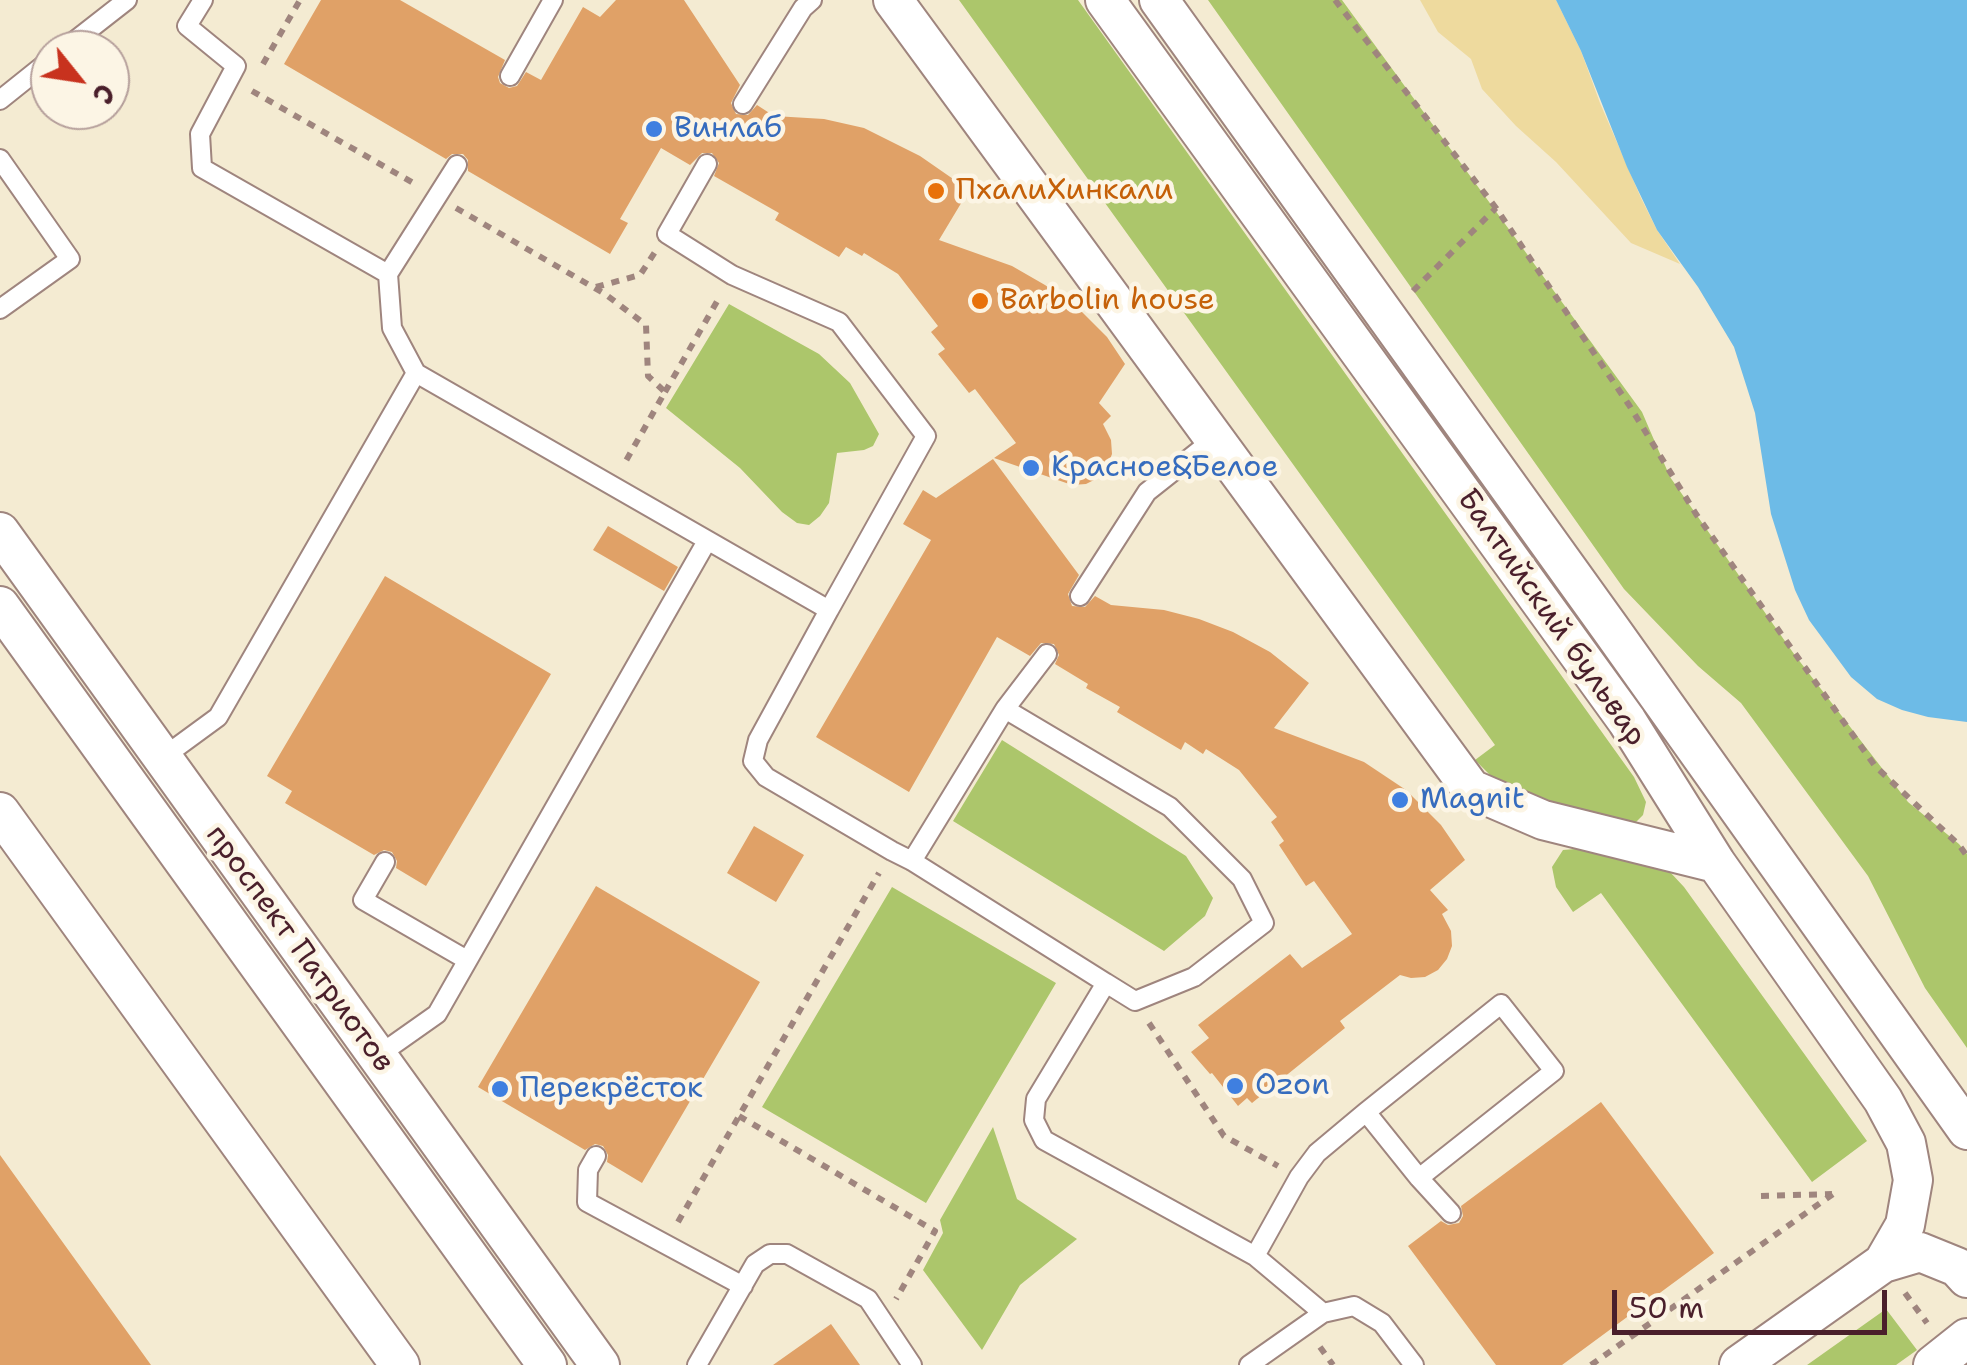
<!DOCTYPE html>
<html>
<head>
<meta charset="utf-8">
<style>
	body { margin:0 }
	#map { position:relative; width:1967px; height:1365px; overflow:hidden; background:#f4ebd2; font-family:"Shantell Sans",sans-serif }
	canvas { display:block }
	.north { position:absolute; left:30px; top:30px; width:100px; height:100px; box-sizing:border-box; background:#fcf5e5; border:2px solid #b59f9b; border-radius:50%; rotate:120deg; font-size:28px; font-weight:700; line-height:40px; text-align:center; color:#4a1f2b }
	.north::after { content:''; display:block; margin:auto; width:35px; height:45px; background:#c8321e; clip-path:polygon(50% 0,100% 100%,50% 72%,0 100%) }
	.scale { position:absolute; left:1612px; top:1290px; width:275px; height:45px; box-sizing:border-box; border:5px solid #4a1f2b; border-top:0; padding-left:12px; font-size:30px; line-height:35px; white-space:nowrap; color:#4a1f2b; -webkit-text-stroke:8px #fcf5e5; paint-order:stroke }
</style>
</head>
<body>
<div id="map">
<canvas width="1967" height="1365"></canvas>
<div class="north">С</div>
<div class="scale">50 m</div>
</div>
<script>
const context = document.querySelector('canvas').getContext('2d');
context.lineJoin = 'round';
function fillPath(path, color) { context.fillStyle = color; context.fill(path, 'evenodd'); }
const toPath = rows => new Path2D(rows.map(r => 'M' + r).join(''));
function trace(path, color, width, dash) { context.strokeStyle = color; context.lineWidth = width; context.lineCap = dash ? 'butt' : 'round'; context.setLineDash(dash || []); context.stroke(path); }
function write(font, color, halo, rows, align = 'center') {
  context.font = font + ' "Shantell Sans",sans-serif'; context.lineWidth = 9; context.setLineDash([]); context.textBaseline = 'middle'; context.strokeStyle = halo; context.fillStyle = color; for (const [text, x, y, turn = 0] of rows) {
    context.save(); context.translate(x, y); context.rotate((+turn || 0) * Math.PI / 180); context.textAlign = isNaN(turn) ? turn : align; if (halo) context.strokeText(text, 0, 0); context.fillText(text, 0, 0); context.restore();
  }
}
fillPath(toPath([
	[959,0,1078,0,1634,777,1646,802,1643,815,1633,825,1547,802,1497,782,1475,760,1495,745],
	[1208,0,1342,0,1642,412,1670,477,1794,654,1908,802,1959,844,1967,854,1967,1048,1925,988,1868,876,1741,703,1698,666,1624,589],
	[729,304,819,354,850,383,879,434,873,446,864,450,837,453,829,503,820,516,809,525,797,523,782,512,740,468,666,408],
	[1002,740,1186,856,1213,898,1205,916,1164,951,953,821],
	[1587,848,1640,861,1670,872,1684,887,1867,1141,1812,1182,1601,893,1573,912,1556,887,1552,867,1563,850],
	[892,887,1056,983,926,1203,762,1107],
	[993,1127,1017,1199,1077,1239,1020,1285,982,1350,923,1270,943,1233,940,1220],
	[1886,1309,1917,1350,1896,1365,1807,1365]
]), '#acc66b');
fillPath(toPath([
	[1420,0,1556,0,1581,51,1600,103,1641,198,1657,230,1680,264,1631,243,1556,162,1516,126,1482,89,1471,59,1438,32]
]), '#eeda9e');
fillPath(toPath([
	[1556,0,1967,0,1967,722,1928,717,1902,710,1877,699,1851,677,1809,620,1795,590,1771,514,1755,413,1734,347,1698,287,1657,230,1627,167,1581,51]
]), '#6dbbe7');
fillPath(toPath([
	[321,0,400,0,505,60,498,77,500,83,509,88,517,86,526,72,541,80,583,7,600,17,616,0,684,0,740,85,731,103,736,114,748,115,757,105,774,116,824,119,864,128,920,156,969,190,939,240,1012,266,1045,285,1078,308,1107,337,1125,364,1099,403,1111,416,1103,424,1111,440,1112,454,1107,467,1098,478,1086,484,1072,485,994,458,1016,443,975,389,969,393,938,354,945,349,931,332,938,326,898,274,864,253,862,256,846,247,839,257,775,220,779,213,714,176,719,163,712,153,702,153,690,165,661,148,620,219,628,223,610,254,468,171,468,160,463,154,452,154,446,159,284,64],
	[993,459,1079,575,1068,594,1072,606,1085,607,1095,596,1111,605,1164,610,1199,619,1233,632,1270,652,1309,683,1274,728,1364,762,1406,790,1441,825,1465,860,1430,890,1448,910,1442,914,1451,931,1452,946,1447,959,1438,970,1425,977,1411,978,1400,975,1340,1021,1345,1028,1252,1103,1247,1098,1238,1106,1212,1073,1210,1074,1191,1052,1209,1038,1198,1025,1290,954,1302,968,1352,934,1314,881,1306,886,1279,845,1284,841,1271,822,1277,817,1239,770,1206,749,1203,754,1185,742,1181,750,1117,712,1120,707,1086,688,1088,684,1055,664,1059,655,1054,644,1041,643,1030,656,997,637,909,792,816,737,931,540,903,524,923,490,936,498],
	[608,526,678,567,664,591,593,550],
	[385,576,551,674,426,886,396,868,397,861,392,852,384,850,374,855,285,803,292,791,267,776],
	[754,826,804,855,776,902,727,873],
	[596,886,760,982,642,1183,607,1162,608,1155,603,1146,595,1144,585,1150,478,1087],
	[1601,1102,1714,1253,1562,1365,1496,1365,1408,1246,1441,1221,1448,1225,1459,1223,1463,1216,1461,1206],
	[0,1155,151,1365,0,1365],
	[831,1324,860,1365,773,1365]
]), '#e0a167');
const service = toPath([
	[203,0,187,26,236,66,200,134,202,168,388,274,392,328,416,373],
	[63,50,127,0],
	[510,76,553,0],
	[0,100,50,60],
	[743,104,803,8,812,0],
	[0,159,70,259,0,309],
	[707,164,667,234,732,275,839,322,926,436,829,610],
	[388,274,457,165],
	[1080,596,1147,492,1214,439],
	[1005,709,1047,654],
	[162,758,218,717,416,373,829,610,758,740,753,761,766,777,892,851,912,861,1106,983,1036,1099,1034,1120,1044,1140,1255,1256,1323,1313],
	[912,861,1005,709,1170,807,1242,879,1264,923,1194,977,1135,1001,1106,983],
	[385,862,363,900,467,960],
	[376,1057,437,1014,707,541],
	[596,1156,588,1170,587,1202,743,1286],
	[1419,1178,1451,1213],
	[1255,1256,1299,1177,1317,1153,1366,1112,1501,1004,1554,1071,1419,1178,1366,1112],
	[697,1365,755,1264,770,1254,787,1254,868,1299,912,1365],
	[1249,1365,1323,1313,1354,1306,1382,1323,1414,1365]
]);
const minor = toPath([
	[893,0,1471,789,1543,820,1716,863],
	[1105,0,1627,721,1716,863,1883,1100,1906,1143,1913,1180,1905,1225,1883,1263],
	[1159,0,1610,628,1967,1130],
	[0,532,600,1365],
	[0,606,547,1365],
	[0,812,400,1365],
	[1739,1365,1883,1263,1920,1252,1957,1267,1967,1278],
	[1933,1365,1967,1338]
]);
trace(service, '#9f857e', 22);
trace(minor, '#9f857e', 42);
trace(toPath([
	[1335,0,1496,208,1629,405,1696,514,1875,766,1959,845,1967,856],
	[263,64,300,0],
	[252,91,415,184],
	[456,208,605,294,646,325,648,376,665,392,623,466],
	[596,287,640,275,655,252],
	[1413,291,1496,208],
	[665,392,719,298],
	[1149,1023,1224,1136,1278,1166],
	[739,1116,935,1231,896,1299],
	[1761,1196,1832,1194],
	[678,1222,879,873],
	[1905,1293,1927,1323],
	[1320,1347,1333,1365],
	[1591,1365,1833,1194]
]), '#9f857e', 6, [8, 8]);
trace(service, '#fff', 18);
trace(minor, '#fff', 38);
for (const [x, y, r, color] of [
	[654,129,10,"#3f7fe0"],
	[936,191,10,"#e8710a"],
	[980,301,10,"#e8710a"],
	[1031,468,10,"#3f7fe0"],
	[1400,800,10,"#3f7fe0"],
	[1235,1086,10,"#3f7fe0"],
	[500,1089,10,"#3f7fe0"]
]) { const dot = new Path2D(); dot.arc(x, y, r, 0, 2 * Math.PI); context.fillStyle = color; context.fill(dot); trace(dot, '#fcf5e5', 4); }
write('30px', '#366cbe', '#fcf5e5', [
	["Винлаб",674,129],
	["Красное&Белое",1051,468],
	["Magnit",1420,800],
	["Ozon",1255,1086],
	["Перекрёсток",520,1089]
], 'left');
write('30px', '#c56008', '#fcf5e5', [
	["ПхалиХинкали",956,191],
	["Barbolin house",1000,301]
], 'left');
write('30px', '#4a1f2b', '#fcf5e5', [
	["Балтийский бульвар",1551,618,55],
	["проспект Патриотов",299,949,54]
]);
</script>
</body>
</html>
